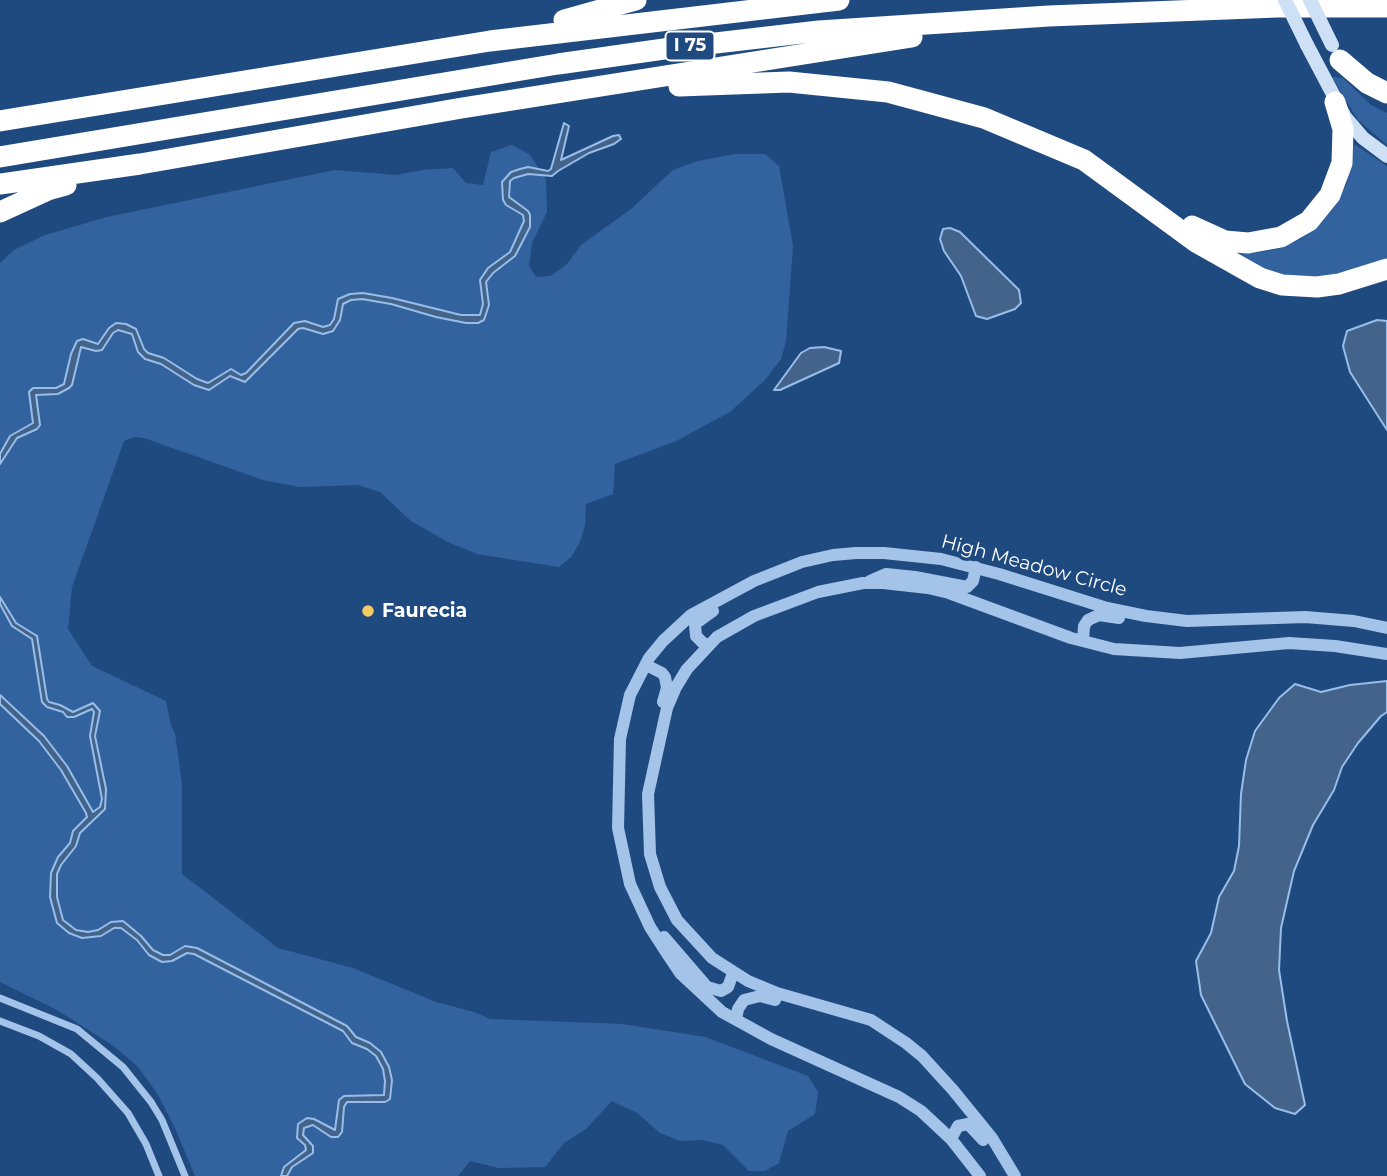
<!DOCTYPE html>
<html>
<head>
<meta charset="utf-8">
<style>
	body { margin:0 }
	canvas { display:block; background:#1f4a80 }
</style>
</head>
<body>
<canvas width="1387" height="1176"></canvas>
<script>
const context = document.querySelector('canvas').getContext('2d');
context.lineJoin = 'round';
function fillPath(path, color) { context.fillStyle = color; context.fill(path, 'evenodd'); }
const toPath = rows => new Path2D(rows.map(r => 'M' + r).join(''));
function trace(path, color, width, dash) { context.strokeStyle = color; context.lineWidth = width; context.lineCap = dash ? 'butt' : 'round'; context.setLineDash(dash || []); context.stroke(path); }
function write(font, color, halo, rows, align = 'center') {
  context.font = font + ' Montserrat,sans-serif'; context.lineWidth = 7; context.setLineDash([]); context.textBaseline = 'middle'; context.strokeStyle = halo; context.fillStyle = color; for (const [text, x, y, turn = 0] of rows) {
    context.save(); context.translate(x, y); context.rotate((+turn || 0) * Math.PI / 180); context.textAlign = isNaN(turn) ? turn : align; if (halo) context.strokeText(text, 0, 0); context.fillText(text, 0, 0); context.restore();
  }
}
fillPath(toPath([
	[1332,77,1343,78,1371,105,1387,113,1387,145,1358,120],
	[1354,144,1387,166,1387,261,1327,278,1273,275,1235,253,1254,253,1278,249,1301,239,1321,224,1336,205,1347,183],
	[512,145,529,154,546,179,547,212,532,243,529,266,536,277,551,276,567,264,581,245,631,209,673,170,698,161,735,154,765,154,779,166,793,246,786,341,781,359,765,380,730,412,676,441,615,464,613,494,586,504,585,525,580,542,571,557,559,567,477,554,448,542,411,521,380,492,358,485,300,487,263,480,144,438,134,437,124,441,72,587,68,629,92,666,166,701,171,726,175,733,182,784,182,874,278,948,353,968,436,1002,474,1012,490,1019,622,1024,705,1037,808,1076,818,1092,815,1114,788,1131,779,1163,765,1171,749,1171,723,1145,702,1140,680,1141,660,1133,637,1113,612,1101,586,1129,564,1143,545,1167,499,1168,470,1161,458,1176,195,1176,175,1128,157,1093,138,1067,114,1046,87,1029,57,1010,0,982,0,263,14,250,45,235,107,217,335,170,396,175,423,170,453,168,466,183,483,185,491,152]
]), '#33639e');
const water = toPath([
	[564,123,569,126,561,160,613,136,619,135,621,139,614,144,589,153,558,171,552,176,528,174,514,178,510,181,509,197,528,211,530,215,530,227,515,256,493,273,486,282,489,305,484,320,478,323,466,323,436,317,391,304,362,299,351,300,343,304,340,320,333,331,323,334,303,328,298,329,245,382,230,376,209,390,194,385,161,364,145,359,138,352,132,334,118,330,113,333,102,350,96,351,81,347,72,385,69,388,58,394,36,395,40,425,37,429,17,438,0,464,0,454,10,436,33,423,29,392,33,388,56,388,64,384,71,354,77,341,83,339,98,344,109,328,116,323,126,324,136,329,144,349,148,353,164,358,197,379,208,383,231,369,241,375,246,373,294,323,305,321,323,327,330,325,334,319,338,299,350,294,363,293,392,298,461,315,480,315,483,304,480,280,488,268,510,252,524,221,523,215,506,205,503,200,502,182,511,172,520,169,528,167,548,171,551,169,564,123],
	[950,228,960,232,1019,290,1021,303,1015,309,987,319,976,316,961,276,944,251,940,239,943,229,950,228],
	[1377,320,1387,321,1387,430,1350,372,1343,346,1347,331,1377,320],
	[824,347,841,351,839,363,780,390,774,390,801,353,810,348,824,347],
	[0,597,16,623,37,636,47,699,49,702,60,705,73,712,93,703,100,711,95,736,106,789,105,809,80,833,76,846,61,865,57,874,57,897,63,920,76,930,88,932,98,930,111,922,123,921,141,936,153,950,163,955,170,955,185,946,197,948,347,1026,356,1037,370,1043,381,1052,389,1067,392,1080,390,1099,385,1102,347,1102,344,1107,342,1132,338,1137,331,1137,313,1125,304,1128,303,1135,313,1146,313,1153,292,1167,287,1176,281,1176,284,1167,306,1150,305,1145,297,1138,298,1124,307,1118,314,1119,335,1130,339,1100,344,1096,384,1095,385,1081,383,1069,376,1056,367,1049,352,1043,343,1031,194,954,187,953,172,961,162,962,149,955,137,940,121,928,114,928,101,936,82,938,69,933,57,923,50,897,51,873,58,857,70,843,73,831,87,817,86,813,61,770,39,741,0,704,0,695,44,736,67,766,93,812,100,807,102,799,90,736,94,712,92,709,74,717,67,717,63,712,47,707,42,702,32,639,12,626,0,604,0,597],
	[1387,681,1387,712,1381,716,1358,743,1342,767,1334,790,1313,825,1294,871,1281,928,1279,970,1287,1021,1305,1105,1295,1114,1275,1108,1245,1084,1201,995,1196,961,1211,933,1219,897,1234,871,1239,846,1241,794,1246,760,1255,731,1279,698,1295,684,1321,692,1350,685,1387,681]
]);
fillPath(water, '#43638a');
trace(water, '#97bee9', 2);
trace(toPath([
	[0,998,77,1029,123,1067,151,1102,162,1120,185,1176],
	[0,1021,39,1036,71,1054,97,1078,128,1113,146,1144,159,1176]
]), '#a4c3e8', 7);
trace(toPath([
	[870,581,886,574,915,577,967,587,973,581,976,567],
	[1083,641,1084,626,1088,620,1099,615,1119,618],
	[709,645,703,643,696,636,695,624,713,611],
	[646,665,662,673,665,677,667,688,663,702],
	[664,937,707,987,721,991,728,987,733,973],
	[736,1019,738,1009,744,1000,760,996,775,1000],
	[951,1139,958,1126,968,1124,983,1140],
	[980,1176,951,1139,921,1111,899,1097,771,1039,722,1012,680,973,666,952,650,927,630,884,618,828,620,739,630,695,649,658,663,641,691,615,754,581,802,562,833,555,856,553,884,553,941,559,999,574,1107,608,1146,616,1187,621,1305,617,1354,621,1387,628],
	[1015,1176,992,1138,953,1090,922,1056,906,1043,871,1020,777,993,748,981,712,958,677,920,660,887,650,854,648,794,667,708,676,687,687,669,717,637,754,616,818,592,863,583,883,583,928,588,949,593,1071,638,1114,649,1180,653,1289,643,1335,646,1387,654]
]), '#a4c3e8', 12);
trace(toPath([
	[1307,45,1345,117,1363,138,1387,156]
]), '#cee0f6', 14);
trace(toPath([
	[564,20,636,0],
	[1340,60,1367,83,1387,93],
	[679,86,789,82,888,92,984,118,1084,160,1196,242,1260,278,1282,285,1317,287,1339,284,1387,269],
	[0,121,490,41,839,0],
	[0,157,558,64,664,49,819,31,1049,16,1277,7,1387,7],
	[0,184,140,164,462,108,912,37],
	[0,212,48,190,66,185],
	[1192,226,1225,241,1248,243,1281,237,1309,221,1330,195,1342,163,1343,129,1335,102]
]), '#fff', 21);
trace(toPath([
	[1285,0,1307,45],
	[1310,0,1332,45]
]), '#cee0f6', 14);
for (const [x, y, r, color] of [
	[368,611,7,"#f6cb64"]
]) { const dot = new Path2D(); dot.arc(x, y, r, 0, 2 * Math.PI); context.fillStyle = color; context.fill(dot); trace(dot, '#1f4a80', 2.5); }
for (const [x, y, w] of [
	[690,46,49]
]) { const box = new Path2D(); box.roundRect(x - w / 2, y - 14.5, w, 29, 5); context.fillStyle = '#1f4a80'; context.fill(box); trace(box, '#fff', 2); }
write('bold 18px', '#fff', null, [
	["I 75",690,46]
]);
write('19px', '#fff', '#1f4a80', [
	["High Meadow Circle",1034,566,15]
]);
write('bold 19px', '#fff', '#1f4a80', [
	["Faurecia",382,611]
], 'left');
</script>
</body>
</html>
